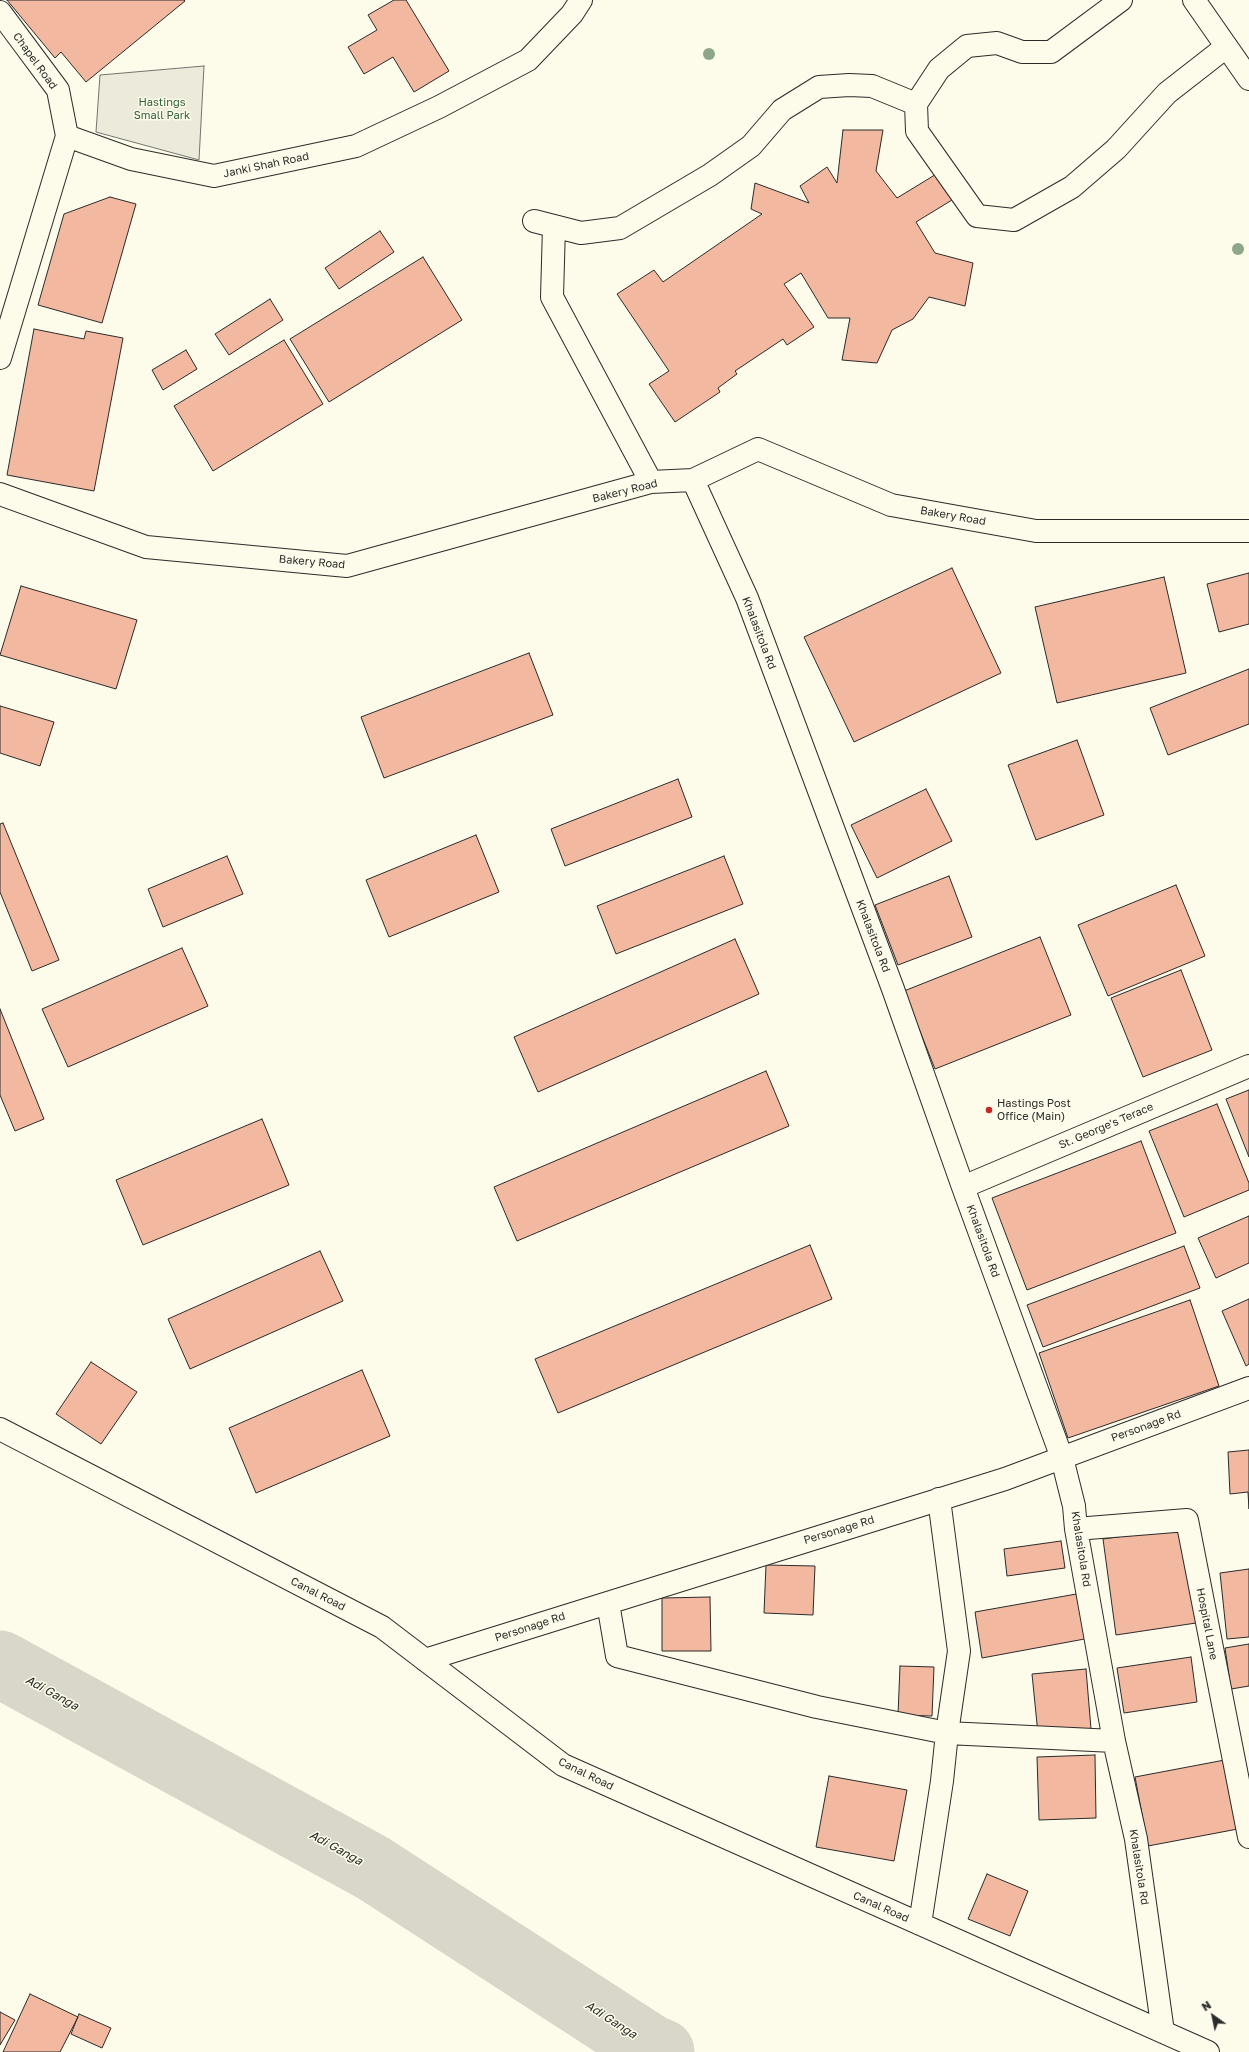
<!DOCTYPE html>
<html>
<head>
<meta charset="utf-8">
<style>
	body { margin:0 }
	#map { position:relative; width:1249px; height:2052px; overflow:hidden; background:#fdfbea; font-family:"Golos Text",sans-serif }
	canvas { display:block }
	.north { position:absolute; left:1193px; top:1996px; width:40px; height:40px; -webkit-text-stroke:3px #fdfbea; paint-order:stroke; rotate:327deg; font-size:11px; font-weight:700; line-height:16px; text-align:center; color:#2b2b2b }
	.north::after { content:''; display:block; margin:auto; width:14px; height:18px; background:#2b2b2b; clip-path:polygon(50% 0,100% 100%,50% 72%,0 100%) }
</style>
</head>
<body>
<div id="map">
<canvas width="1249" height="2052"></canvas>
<div class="north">N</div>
</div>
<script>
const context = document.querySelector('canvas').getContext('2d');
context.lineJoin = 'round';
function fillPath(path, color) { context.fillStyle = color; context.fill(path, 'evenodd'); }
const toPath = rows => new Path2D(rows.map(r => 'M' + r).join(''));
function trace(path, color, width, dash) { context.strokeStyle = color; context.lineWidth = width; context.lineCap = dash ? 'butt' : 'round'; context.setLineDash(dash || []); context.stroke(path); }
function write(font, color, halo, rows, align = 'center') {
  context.font = font + ' "Golos Text",sans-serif'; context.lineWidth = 3; context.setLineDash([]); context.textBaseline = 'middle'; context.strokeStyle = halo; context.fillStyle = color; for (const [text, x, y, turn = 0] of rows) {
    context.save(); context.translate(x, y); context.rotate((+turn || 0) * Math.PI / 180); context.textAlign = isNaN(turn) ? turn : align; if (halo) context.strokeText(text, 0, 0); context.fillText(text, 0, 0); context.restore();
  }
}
const green = toPath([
	[204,66,199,160,96,132,100,75,204,66]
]);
fillPath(green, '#ecebdb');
trace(green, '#74746e', 1);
trace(toPath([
	[0,1664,373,1868,651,2048,661,2052]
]), '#d8d7c9', 67);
const building = toPath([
	[7,0,184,0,185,1,86,82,61,52,55,58,7,0],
	[394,0,406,0,449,71,414,92,393,57,364,74,348,47,377,30,368,15,394,0],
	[843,130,883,130,876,171,897,198,938,173,952,200,916,222,935,253,973,263,965,306,929,297,913,319,892,330,877,363,842,360,850,318,828,318,801,273,784,284,814,327,787,345,783,339,735,371,737,374,718,388,720,392,675,422,649,384,669,371,617,294,654,270,663,282,762,214,751,209,755,183,809,203,800,186,827,167,837,183,843,130],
	[110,197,136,204,102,323,38,305,64,214,110,197],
	[380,231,394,252,339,289,325,268,380,231],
	[423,257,462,320,329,402,290,339,423,257],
	[270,299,283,320,229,355,215,334,270,299],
	[34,329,84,339,86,331,123,338,94,491,7,475,34,329],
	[284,340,323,404,213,471,174,406,284,340],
	[186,350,197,369,163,390,152,370,186,350],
	[952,568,1001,673,854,742,804,637,952,568],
	[1249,573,1249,624,1219,632,1207,584,1249,573],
	[1164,577,1186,673,1057,703,1035,607,1164,577],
	[21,586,137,620,116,689,0,655,21,586],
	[529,653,553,715,384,778,361,717,529,653],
	[1249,669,1249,724,1168,755,1150,708,1249,669],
	[0,706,54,722,40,766,0,753,0,706],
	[1077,740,1104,815,1036,840,1008,765,1077,740],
	[678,779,692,817,565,866,551,829,678,779],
	[926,789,952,841,877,878,851,825,926,789],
	[3,823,59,960,32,971,0,892,0,824,3,823],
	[476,835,499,892,389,937,366,880,476,835],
	[227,856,243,894,163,927,148,889,227,856],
	[724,856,743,904,616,954,597,906,724,856],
	[949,876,972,937,898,965,875,905,949,876],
	[1176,885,1205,956,1108,996,1078,925,1176,885],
	[1040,937,1071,1015,935,1069,904,991,1040,937],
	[735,939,759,994,538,1092,514,1037,735,939],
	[182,948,208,1006,68,1067,42,1009,182,948],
	[1181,970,1212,1050,1143,1077,1111,998,1181,970],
	[0,1009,44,1119,15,1131,0,1095,0,1009],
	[766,1071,789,1126,517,1241,494,1187,766,1071],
	[1249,1090,1249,1157,1226,1099,1249,1090],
	[1217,1104,1249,1183,1249,1190,1184,1217,1149,1131,1217,1104],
	[262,1119,289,1185,143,1245,116,1180,262,1119],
	[1141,1141,1176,1233,1027,1290,992,1198,1141,1141],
	[1249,1216,1249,1263,1216,1278,1198,1238,1249,1216],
	[810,1245,832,1299,558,1413,535,1359,810,1245],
	[1184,1246,1200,1288,1043,1347,1027,1305,1184,1246],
	[320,1251,343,1301,190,1369,168,1319,320,1251],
	[1249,1299,1249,1364,1246,1366,1222,1311,1249,1299],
	[1190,1300,1219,1386,1068,1438,1039,1353,1190,1300],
	[91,1362,137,1392,101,1444,56,1414,91,1362],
	[362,1370,390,1436,256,1493,229,1428,362,1370],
	[1249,1450,1249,1509,1248,1492,1230,1494,1228,1452,1249,1450],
	[1182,1528,1196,1623,1116,1635,1103,1539,1182,1528],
	[1061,1541,1065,1568,1007,1576,1004,1549,1061,1541],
	[766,1565,815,1566,813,1615,764,1613,766,1565],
	[1249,1569,1249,1637,1227,1639,1220,1573,1249,1569],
	[1082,1593,1090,1638,982,1658,975,1612,1082,1593],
	[710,1597,711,1651,662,1651,662,1598,710,1597],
	[1249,1644,1249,1686,1231,1689,1225,1648,1249,1644],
	[1191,1657,1197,1702,1124,1713,1117,1668,1191,1657],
	[900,1666,934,1667,932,1716,898,1715,900,1666],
	[1086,1669,1091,1729,1038,1734,1032,1674,1086,1669],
	[1095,1755,1096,1818,1039,1820,1037,1757,1095,1755],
	[1230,1759,1243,1828,1148,1846,1135,1777,1230,1759],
	[829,1776,907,1790,894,1861,816,1847,829,1776],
	[987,1874,1028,1891,1010,1936,968,1919,987,1874],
	[30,1994,78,2017,60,2052,3,2052,30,1994],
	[0,2012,15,2020,0,2045,0,2012],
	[79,2014,111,2028,102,2048,71,2034,79,2014]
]);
fillPath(building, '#f2b8a0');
trace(building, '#2b2b2b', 1);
const minor = toPath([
	[1121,0,1051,52,1022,52,997,43,967,46,939,69,916,104,917,131,977,216,1014,220,1072,187,1116,149,1167,93,1226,47],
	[0,12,58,90,67,136],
	[534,221,581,233,620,228,710,175,751,146,782,110,819,87,849,85,872,86,916,104],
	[554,226,552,297,651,482],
	[0,358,67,136,131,159,214,176,356,146,439,107,528,60,572,14,581,0],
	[693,480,747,598,893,989,963,1187,1062,1458,1074,1506,1076,1529,1114,1741,1136,1839,1163,2032],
	[0,494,146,547,347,566,651,482,693,480,758,449,891,505,1036,531,1249,531],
	[963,1187,1249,1066],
	[0,1429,382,1627,563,1765,1208,2052],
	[1076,1529,1187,1520,1249,1837],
	[608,1603,617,1656,817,1707,947,1733,1114,1741],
	[425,1660,1005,1479,1249,1388],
	[920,1924,942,1781,947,1733,959,1651,939,1499]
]);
const major = toPath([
	[1194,0,1249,79]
]);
trace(minor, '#2b2b2b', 24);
trace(major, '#2b2b2b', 24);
trace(minor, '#fdfbea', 22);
trace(major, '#fdfbea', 22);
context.fillStyle = '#8ea78a';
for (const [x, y] of [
	[709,54],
	[1238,249]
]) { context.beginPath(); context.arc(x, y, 6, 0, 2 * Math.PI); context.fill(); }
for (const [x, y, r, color] of [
	[989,1110,4,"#c62828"]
]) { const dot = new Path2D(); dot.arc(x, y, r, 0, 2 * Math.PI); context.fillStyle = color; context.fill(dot); trace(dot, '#fdfbea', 1.5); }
write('11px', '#2b2b2b', '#fdfbea', [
	["Chapel Road",35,61,54],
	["Janki Shah Road",266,165,-12],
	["Bakery Road",625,491,-14],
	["Bakery Road",953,516,10],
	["Bakery Road",312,562,5],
	["Khalasitola Rd",759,633,69],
	["Khalasitola Rd",873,936,69],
	["St. George's Terace",1106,1126,-23],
	["Khalasitola Rd",983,1241,70],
	["Personage Rd",1146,1426,-20],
	["Personage Rd",839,1530,-17],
	["Khalasitola Rd",1081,1549,81],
	["Canal Road",318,1594,27],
	["Hospital Lane",1207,1624,79],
	["Personage Rd",530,1627,-18],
	["Canal Road",586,1774,26],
	["Khalasitola Rd",1139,1867,81],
	["Canal Road",881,1907,24]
]);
write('11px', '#34623c', '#fdfbea', [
	["Hastings",162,103],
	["Small Park",162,116]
]);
write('11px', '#2b2b2b', '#fdfbea', [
	["Hastings Post",997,1104],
	["Office (Main)",997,1117]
], 'left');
write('italic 12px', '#2b2b2b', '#fdfbea', [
	["Adi Ganga",52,1693,29],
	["Adi Ganga",336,1848,29],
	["Adi Ganga",611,2020,33]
]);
</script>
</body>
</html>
